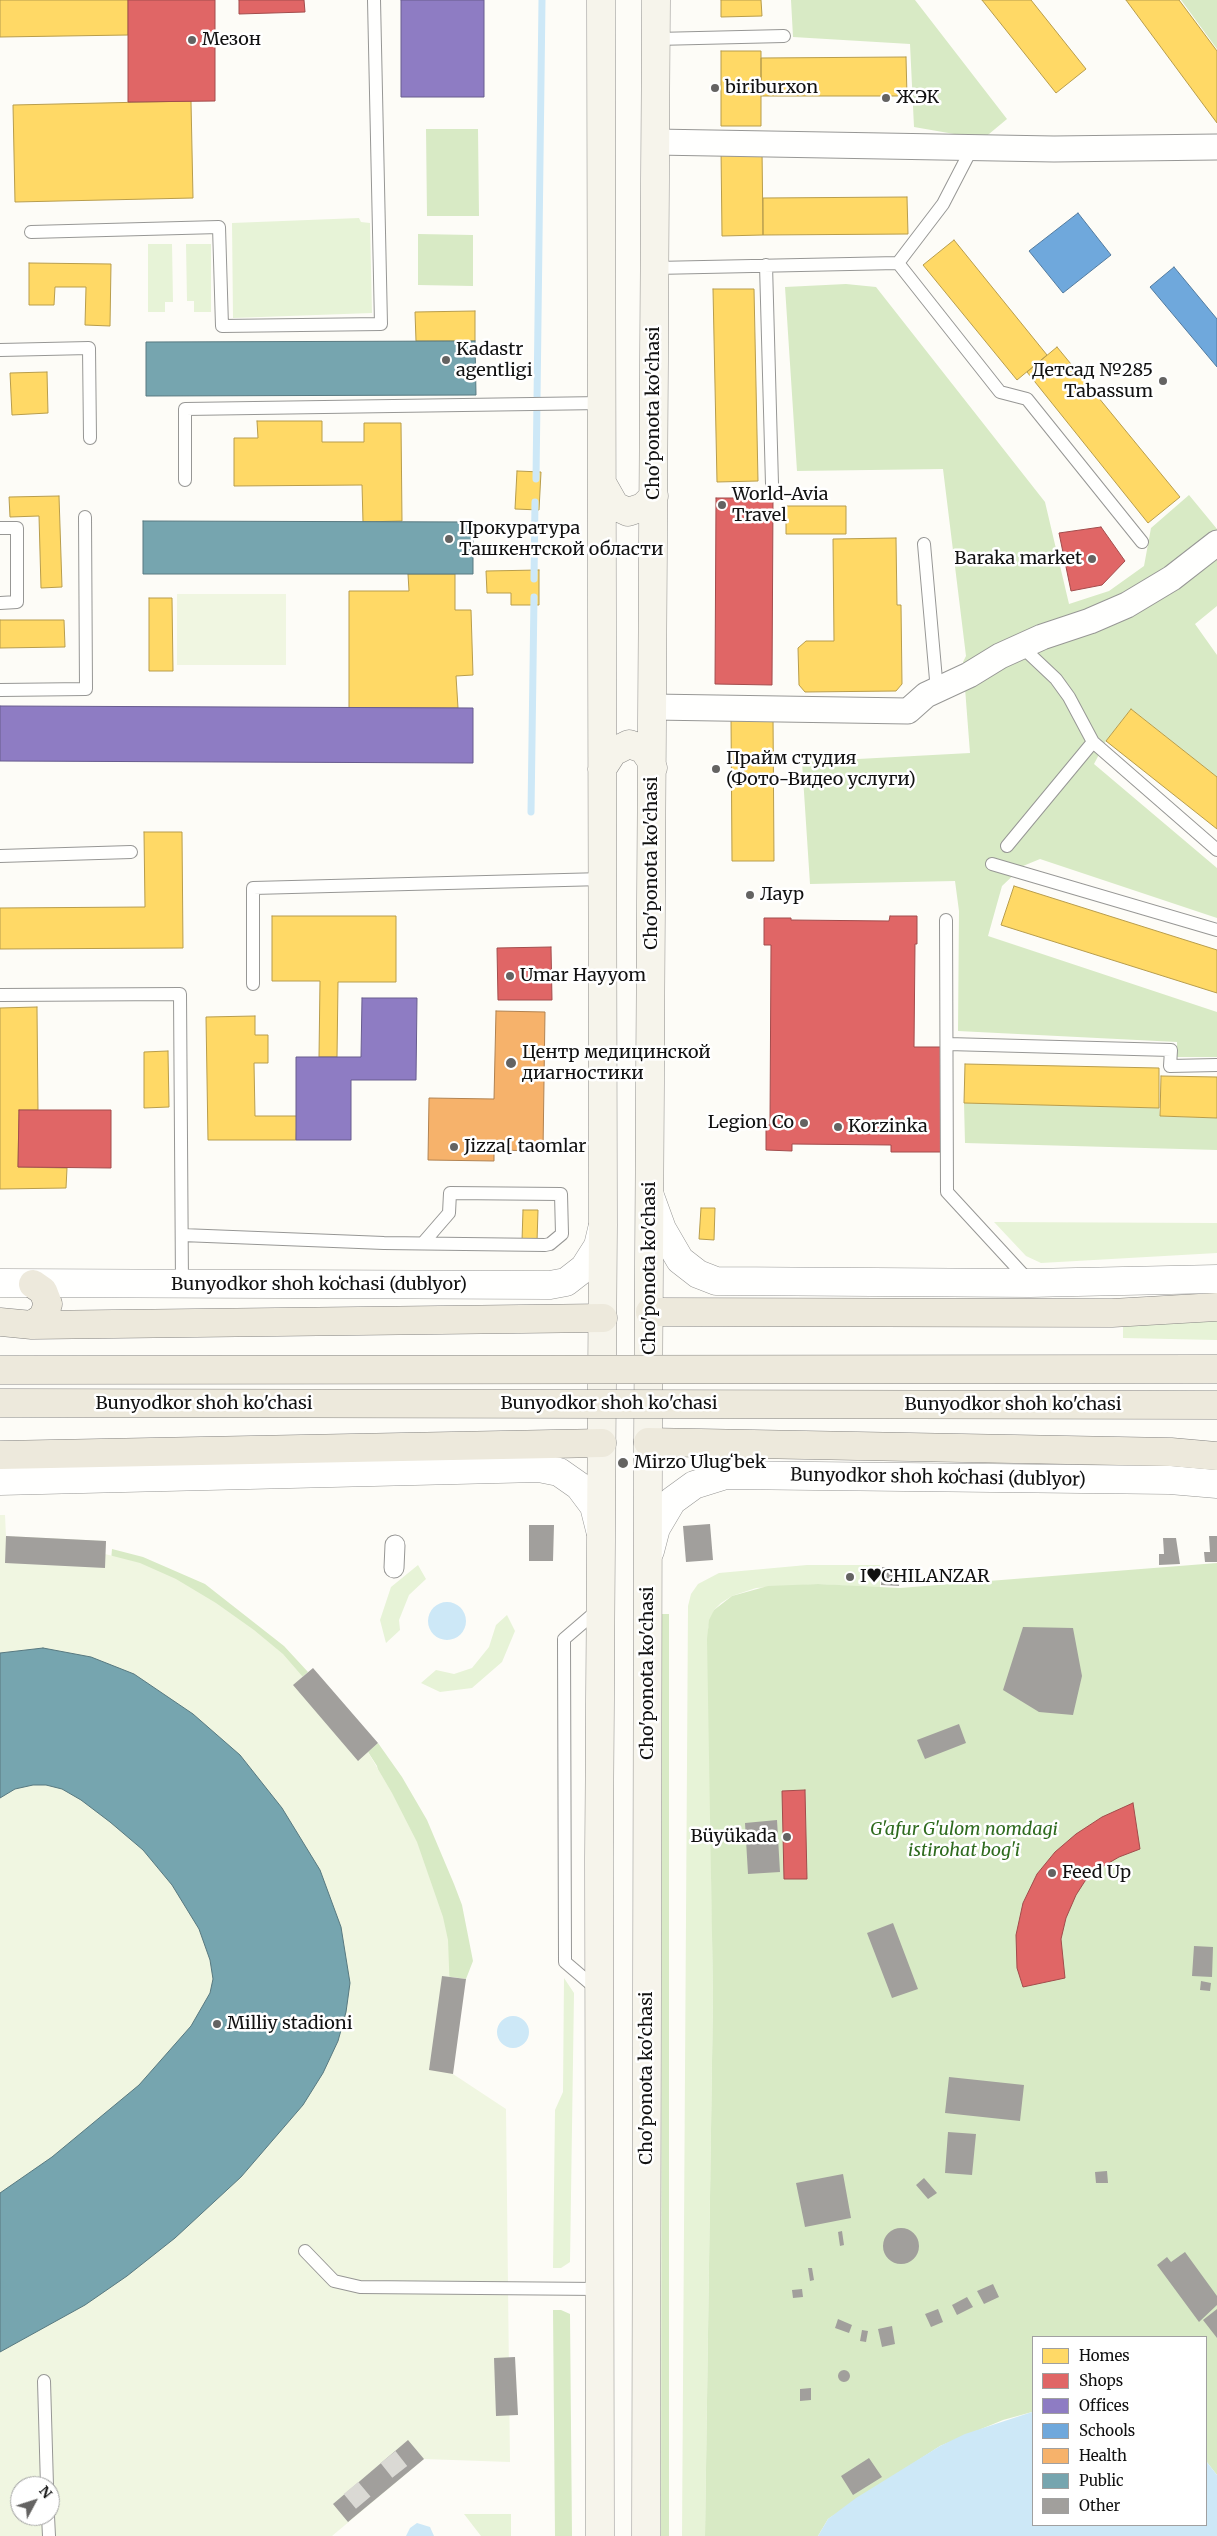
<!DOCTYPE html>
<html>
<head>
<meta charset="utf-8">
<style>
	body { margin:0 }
	#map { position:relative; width:1217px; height:2536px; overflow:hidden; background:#fdfcf7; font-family:Merriweather,serif }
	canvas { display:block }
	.legend { position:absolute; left:1032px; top:2336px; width:175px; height:190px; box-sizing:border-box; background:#fff; border:1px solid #a0a0a0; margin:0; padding:6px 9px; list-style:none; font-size:15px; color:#111 }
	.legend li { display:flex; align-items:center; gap:10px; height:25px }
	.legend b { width:25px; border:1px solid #a0a0a0 }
	.north { position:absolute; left:10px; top:2476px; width:50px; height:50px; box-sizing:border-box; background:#fff; border:1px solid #a0a0a0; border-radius:50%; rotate:50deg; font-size:14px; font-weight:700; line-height:20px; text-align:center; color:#111 }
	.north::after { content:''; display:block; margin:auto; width:18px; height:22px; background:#646362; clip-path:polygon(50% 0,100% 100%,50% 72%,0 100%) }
</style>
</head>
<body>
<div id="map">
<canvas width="1217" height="2536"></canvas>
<ul class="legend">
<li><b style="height:14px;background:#ffd966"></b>Homes</li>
<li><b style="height:14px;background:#e06666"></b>Shops</li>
<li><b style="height:14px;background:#8e7cc3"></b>Offices</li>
<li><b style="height:14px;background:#6fa8dc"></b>Schools</li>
<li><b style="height:14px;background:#f6b26b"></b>Health</li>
<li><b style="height:14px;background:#76a5af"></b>Public</li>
<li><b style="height:14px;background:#a19f9c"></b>Other</li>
</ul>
<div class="north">N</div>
</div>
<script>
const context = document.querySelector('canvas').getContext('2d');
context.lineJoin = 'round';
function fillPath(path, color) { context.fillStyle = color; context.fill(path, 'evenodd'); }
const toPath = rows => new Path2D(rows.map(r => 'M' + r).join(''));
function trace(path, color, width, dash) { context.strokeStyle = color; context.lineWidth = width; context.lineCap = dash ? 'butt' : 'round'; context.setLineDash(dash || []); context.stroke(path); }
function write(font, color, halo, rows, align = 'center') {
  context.font = font + ' Merriweather,serif'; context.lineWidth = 5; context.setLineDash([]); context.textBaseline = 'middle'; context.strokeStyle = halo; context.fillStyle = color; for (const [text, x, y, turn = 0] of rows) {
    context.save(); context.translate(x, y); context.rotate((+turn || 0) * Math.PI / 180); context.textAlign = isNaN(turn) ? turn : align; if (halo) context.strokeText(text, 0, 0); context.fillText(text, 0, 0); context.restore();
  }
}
fillPath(toPath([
	[359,218,361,222,370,223,372,313,233,318,232,223],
	[148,244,172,244,173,302,165,302,165,312,148,312],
	[186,244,211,244,211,312,194,312,194,301,187,301],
	[994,1222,1217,1223,1217,1253,1041,1263,1026,1256],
	[1217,1314,1217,1340,1123,1338,1123,1320],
	[418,1565,426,1579,409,1595,399,1620,400,1630,386,1643,380,1620,391,1587],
	[807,1565,880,1565,880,1588,818,1584,756,1588,732,1596,721,1603,714,1610,708,1628,713,1994,705,2536,682,2536,688,1606,691,1594,698,1584,719,1573],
	[507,1615,515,1631,502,1662,472,1688,440,1692,421,1683,436,1670,454,1674,472,1668,489,1647,496,1625],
	[564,1978,574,1993,570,2262,561,2268,553,2268,555,2110,563,2092],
	[464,2514,511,2514,511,2536,481,2536]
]), '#e7f3d7');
fillPath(toPath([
	[791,0,915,0,1007,119,983,139,914,127,910,44,793,37],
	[1181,0,1217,0,1217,49],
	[426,129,478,129,479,216,427,216],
	[418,234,473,235,473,286,418,285],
	[846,284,876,287,1045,502,1069,604,1109,591,1144,566,1151,528,1189,495,1217,529,1217,606,1195,624,1217,655,1217,777,1131,709,1106,741,1094,764,1217,868,1217,918,1040,859,1023,866,1002,886,988,936,1217,1012,1217,1057,1177,1057,1177,1042,958,1031,959,911,955,881,810,884,802,762,970,753,963,662,966,656,943,469,797,471,785,287],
	[964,1103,1159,1108,1160,1116,1217,1118,1217,1150,965,1143],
	[112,1549,143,1557,205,1584,284,1646,308,1672,293,1685,108,1597],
	[1217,1563,1217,2475,1206,2461,1206,2337,1033,2337,1033,2415,1032,2412,1003,2420,940,2446,828,2519,818,2536,705,2536,713,1994,707,1639,709,1620,714,1610,732,1596,768,1586,818,1584,900,1588],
	[662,1614,669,1614,669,2536,661,2536],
	[378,1743,402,1777,427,1820,454,1884,462,1905,473,1961,466,1979,422,1973,377,1766,368,1752],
	[553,2310,561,2310,570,2314,572,2536,555,2536]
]), '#d8eac5');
fillPath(toPath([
	[177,594,286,594,286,665,177,665],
	[0,1515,5,1515,6,1536,106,1541,105,1554,140,1563,176,1579,216,1603,254,1630,283,1654,368,1752,392,1793,417,1842,443,1917,448,1940,453,2074,506,2109,510,2462,424,2459,332,2536,0,2536],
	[20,2486,50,2486,50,2516,20,2516]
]), '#f0f6e1');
fillPath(toPath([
	'428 1621a19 19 0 1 1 38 0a19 19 0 1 1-38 0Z',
	'497 2032a16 16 0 1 1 32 0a16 16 0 1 1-32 0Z',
	[1032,2412,1033,2525,1206,2525,1206,2461,1217,2475,1217,2536,818,2536,828,2519,856,2498,940,2446,965,2434],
	[417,2523,430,2527,434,2536,406,2536,410,2528]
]), '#cde8f7');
const homes = toPath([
	[0,0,128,0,128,35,0,37,0,0],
	[721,0,761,0,762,16,721,17,721,0],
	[982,0,1031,0,1086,69,1056,93,982,0],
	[1126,0,1179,0,1217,51,1217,123,1126,0],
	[721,51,761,51,761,126,721,126,721,51],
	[906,57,907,96,761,96,761,58,906,57],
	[191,101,193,198,15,202,13,105,191,101],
	[762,148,763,235,722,236,721,149,762,148],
	[907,197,908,234,763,235,763,198,907,197],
	[954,240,1047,355,1017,380,923,265,954,240],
	[29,263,111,264,110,326,85,325,86,287,55,287,54,305,29,305,29,263],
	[713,289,754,289,758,481,717,482,713,289],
	[475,311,475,341,416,341,415,312,475,311],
	[1057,347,1180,497,1148,523,1027,372,1057,347],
	[47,372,48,413,12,415,10,373,47,372],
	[257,421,322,421,322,442,364,442,364,423,401,423,402,521,363,522,362,485,234,486,234,438,258,438,257,421],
	[517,471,541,472,539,510,515,509,517,471],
	[59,496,62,587,41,588,39,516,10,517,9,497,59,496],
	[786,506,846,506,846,534,786,534,786,506],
	[896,538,897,605,901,605,902,684,896,691,805,692,799,685,798,648,806,641,834,641,833,539,896,538],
	[539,570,539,605,511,605,511,593,487,593,486,571,539,570],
	[408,574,455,574,455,610,471,610,473,675,456,676,458,708,349,708,349,591,409,591,408,574],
	[149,598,172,598,173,671,149,671,149,598],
	[0,620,64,620,65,647,0,648,0,620],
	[1131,709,1217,777,1217,829,1106,741,1131,709],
	[731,715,773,715,774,861,732,861,731,715],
	[144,832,182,832,183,948,0,949,0,908,145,907,144,832],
	[1014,886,1217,950,1217,993,1001,925,1014,886],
	[272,916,396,916,396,982,338,982,337,1057,319,1057,320,981,272,981,272,916],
	[37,1007,38,1110,19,1110,18,1167,67,1168,66,1188,0,1189,0,1008,37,1007],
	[255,1016,255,1035,268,1035,268,1063,254,1063,255,1116,297,1116,296,1140,208,1140,206,1017,255,1016],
	[168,1051,169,1107,144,1108,144,1052,168,1051],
	[965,1064,1159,1068,1159,1108,964,1103,965,1064],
	[1161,1076,1217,1077,1217,1118,1160,1116,1161,1076],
	[701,1208,715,1208,714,1240,699,1239,701,1208],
	[523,1210,538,1210,537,1242,522,1241,523,1210]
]);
fillPath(homes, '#ffd966');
trace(homes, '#b89d4c', 1);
const shops = toPath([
	[128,0,215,0,215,101,128,102,128,0],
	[239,0,304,0,305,12,239,14,239,0],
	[716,498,773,498,772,685,715,684,716,498],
	[1101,527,1125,561,1102,585,1071,591,1059,533,1101,527],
	[890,916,917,916,917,944,915,944,914,1047,941,1047,941,1152,891,1152,891,1145,792,1144,792,1151,766,1150,766,1125,770,1125,771,945,764,945,764,918,791,918,791,920,889,921,890,916],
	[551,947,552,1000,498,1000,497,948,551,947],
	[19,1110,111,1110,111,1168,18,1167,19,1110],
	[805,1790,807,1879,784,1879,782,1791,805,1790],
	[1133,1803,1140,1849,1119,1857,1100,1868,1085,1881,1076,1895,1066,1918,1061,1939,1065,1978,1023,1987,1017,1968,1016,1935,1023,1903,1037,1874,1055,1852,1076,1834,1102,1817,1133,1803]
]);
fillPath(shops, '#e06666');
trace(shops, '#a24c4c', 1);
const offices = toPath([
	[401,0,484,0,484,97,401,97,401,0],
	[0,706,473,708,473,763,0,761,0,706],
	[362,998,417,998,416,1080,351,1080,351,1140,296,1140,296,1057,361,1057,362,998]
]);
fillPath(offices, '#8e7cc3');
trace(offices, '#685c8e', 1);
const schools = toPath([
	[1078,213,1111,255,1063,293,1029,251,1078,213],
	[1174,267,1217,319,1217,367,1150,287,1174,267]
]);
fillPath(schools, '#6fa8dc');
trace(schools, '#537b9f', 1);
const health = toPath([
	[496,1011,545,1012,543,1151,494,1150,494,1161,428,1160,429,1098,494,1099,496,1011]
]);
fillPath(health, '#f6b26b');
trace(health, '#b18250', 1);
const public = toPath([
	[475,341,476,395,146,396,146,342,475,341],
	[143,521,473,522,473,574,143,574,143,521],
	[43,1648,91,1657,134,1674,193,1714,240,1755,282,1808,320,1870,341,1927,350,1983,346,2012,338,2041,323,2073,303,2105,241,2177,175,2238,127,2276,85,2305,0,2352,0,2193,52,2157,139,2085,191,2026,210,1993,213,1979,210,1960,199,1929,172,1885,143,1850,110,1822,81,1800,62,1789,46,1785,33,1785,15,1789,0,1798,0,1653,43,1648]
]);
fillPath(public, '#76a5af');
trace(public, '#587980', 1);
trace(toPath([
	[536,479,542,0],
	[534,579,535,502],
	[531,812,534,597]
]), '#cde8f7', 7);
fillPath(toPath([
	[710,1524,713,1560,686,1562,683,1526],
	[529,1525,554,1525,553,1561,529,1561],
	[6,1536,106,1541,105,1568,5,1563],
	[1209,1536,1217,1536,1217,1562,1205,1562,1204,1552,1210,1552],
	[1163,1538,1176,1538,1180,1564,1159,1565,1159,1554,1164,1554],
	[882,1567,900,1568,899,1586,881,1585],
	[1023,1627,1073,1628,1082,1676,1073,1715,1039,1712,1003,1690],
	[313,1668,378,1743,358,1761,293,1685],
	[959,1724,966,1743,925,1759,917,1740],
	[777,1820,780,1872,748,1874,745,1823],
	[893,1923,918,1989,892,1998,867,1933],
	[1194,1946,1213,1947,1212,1977,1192,1976],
	[442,1976,466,1979,453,2074,429,2070],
	[1201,1981,1211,1983,1210,1991,1200,1990],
	[949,2077,1024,2085,1020,2121,945,2113],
	[948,2132,976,2134,972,2175,945,2173],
	[1107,2171,1108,2183,1096,2183,1095,2172],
	[843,2174,851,2218,805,2227,796,2183],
	[924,2178,937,2193,928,2199,916,2185],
	'883 2246a18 18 0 1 1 36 0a18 18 0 1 1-36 0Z',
	[842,2231,844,2245,840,2246,838,2232],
	[1185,2252,1217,2296,1217,2305,1199,2322,1157,2265,1167,2257,1171,2262],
	[808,2268,812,2268,814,2280,810,2281],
	[993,2284,999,2297,984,2304,977,2291],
	[802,2289,803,2297,793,2298,792,2290],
	[967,2297,973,2307,957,2315,952,2305],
	[938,2309,943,2322,931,2327,925,2314],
	[1217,2309,1217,2338,1203,2320],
	[838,2319,852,2325,849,2333,835,2328],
	[892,2326,895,2344,882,2347,878,2329],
	[862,2330,868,2331,866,2342,860,2341],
	[515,2357,518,2415,496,2416,494,2358],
	'838 2376a6 6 0 1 1 12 0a6 6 0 1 1-12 0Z',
	[811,2388,811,2400,800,2401,800,2389],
	[408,2440,424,2459,348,2522,333,2504],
	[869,2458,882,2477,853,2495,841,2476]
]), '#a19f9c');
trace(toPath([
	[388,2457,403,2476],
	[351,2488,367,2507]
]), '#dad9d4', 19, [19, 9]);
const service = toPath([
	[656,39,784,36],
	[31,232,219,227,222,326,381,324,374,0],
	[898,263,943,204,972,148],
	[766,265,772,484],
	[655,268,898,263,1000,392,1027,399,1142,542],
	[0,350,89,348,90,438],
	[185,480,185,409,602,403],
	[0,528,17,528,17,602,0,603],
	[924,544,937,691],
	[1021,646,1056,679,1069,697,1093,742,1217,850],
	[0,690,86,689,85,517],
	[1007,846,1093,742],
	[0,856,131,852],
	[992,864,1217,930],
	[946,920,947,1192,1029,1281],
	[253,984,253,888,603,879],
	[0,995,180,994,182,1284],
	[948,1044,1171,1050,1170,1066,1217,1065],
	[182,1235,384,1243,545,1245,550,1244,562,1234,561,1194,450,1193,449,1213,423,1243],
	[599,1991,565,1962,564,1639,599,1609],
	[305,2251,334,2281,360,2287,600,2289],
	[44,2381,47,2486],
	[48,2516,49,2536]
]);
const pedestrian = toPath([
	[394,1568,395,1545]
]);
const minor = toPath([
	[655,142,1054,149,1217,147],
	[653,707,908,711,926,695,969,675,1000,656,1042,637,1090,621,1127,605,1172,578,1217,543]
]);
const tertiary = toPath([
	[650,1196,662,1229,680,1260,698,1274,716,1281,1030,1283,1217,1279],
	[0,1283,550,1285,566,1282,584,1268,598,1246,602,1229],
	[0,1481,539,1468,559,1472,579,1486,594,1506,600,1530],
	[650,1551,656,1528,672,1501,694,1485,726,1475,1170,1480,1217,1484]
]);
const secondary = toPath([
	[602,483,615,506,628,512,643,507,654,496],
	[602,769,613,752,629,744,643,749,650,759,653,768],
	[600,2536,599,1858,603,1224,601,0],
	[646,2536,648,1442,656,0]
]);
const primary = toPath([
	[650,1312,1112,1313,1217,1307],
	[0,1322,32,1325,603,1318],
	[32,1325,43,1317,48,1304,43,1291,33,1284],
	[648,1442,1171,1452,1217,1456],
	[0,1455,602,1443]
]);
trace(service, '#979795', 14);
trace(pedestrian, '#979795', 21);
trace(minor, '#979795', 27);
trace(tertiary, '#979795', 29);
trace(secondary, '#8e8d8b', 29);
trace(primary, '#858482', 29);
trace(service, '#fffffe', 12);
trace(pedestrian, '#fffffe', 19);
trace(minor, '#fffffe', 25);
trace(tertiary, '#fffffe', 28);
trace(secondary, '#f6f4eb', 28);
trace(primary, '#ede9dc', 28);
const primaryBridge = toPath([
	[0,1370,1217,1369],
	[0,1403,1217,1405]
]);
trace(primaryBridge, '#858482', 29, []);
trace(primaryBridge, '#ede9dc', 28);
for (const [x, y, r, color] of [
	[192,40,5,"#646362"],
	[715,88,5,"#646362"],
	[886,98,5,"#646362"],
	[446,360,5,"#646362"],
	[1163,381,5,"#646362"],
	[722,505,5,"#646362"],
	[449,539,5,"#646362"],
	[1092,559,5,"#646362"],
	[716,769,5,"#646362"],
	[750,895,5,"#646362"],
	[510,976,5,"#646362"],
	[511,1063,6,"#646362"],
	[804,1123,5,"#646362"],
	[838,1127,5,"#646362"],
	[454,1147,5,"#646362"],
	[623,1463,6,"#646362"],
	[850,1577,5,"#646362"],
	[787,1837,5,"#646362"],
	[1052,1873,5,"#646362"],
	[217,2024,5,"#646362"]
]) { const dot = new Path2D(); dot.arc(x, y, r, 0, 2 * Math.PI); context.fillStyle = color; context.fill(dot); trace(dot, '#fff', 2); }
write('18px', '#111', '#fff', [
	["Мезон",202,40],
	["biriburxon",725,88],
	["ЖЭК",896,98],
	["Kadastr",456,350],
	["agentligi",456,371],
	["Детсад №285",1153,371,"right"],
	["Tabassum",1153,392,"right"],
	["World-Avia",732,495],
	["Travel",732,516],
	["Прокуратура",459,529],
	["Ташкентской области",459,550],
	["Baraka market",1082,559,"right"],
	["Прайм студия",726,759],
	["(Фото-Видео услуги)",726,780],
	["Лаур",760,895],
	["Umar Hayyom",520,976],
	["Центр медицинской",522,1053],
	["диагностики",522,1074],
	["Legion Co",794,1123,"right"],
	["Korzinka",848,1127],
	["Jizza[ taomlar",464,1147],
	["Mirzo Ulugʻbek",634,1463],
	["I♥CHILANZAR",860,1577],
	["Büyükada",777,1837,"right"],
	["Feed Up",1062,1873],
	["Milliy stadioni",227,2024]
], 'left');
write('18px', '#111', '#fff', [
	["Cho'ponota ko'chasi",654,413,-90],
	["Cho'ponota ko'chasi",652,863,-90],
	["Cho'ponota ko'chasi",650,1268,-90],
	["Bunyodkor shoh koʻchasi (dublyor)",319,1285],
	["Bunyodkor shoh ko'chasi",204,1404],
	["Bunyodkor shoh ko'chasi",609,1404],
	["Bunyodkor shoh ko'chasi",1013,1405],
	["Bunyodkor shoh koʻchasi (dublyor)",938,1478,1],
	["Cho'ponota ko'chasi",648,1673,-90],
	["Cho'ponota ko'chasi",647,2078,-90]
]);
write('italic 18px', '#2f6b1f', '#fff', [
	["G'afur G'ulom nomdagi",964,1830],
	["istirohat bog'i",964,1851]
]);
</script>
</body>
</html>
